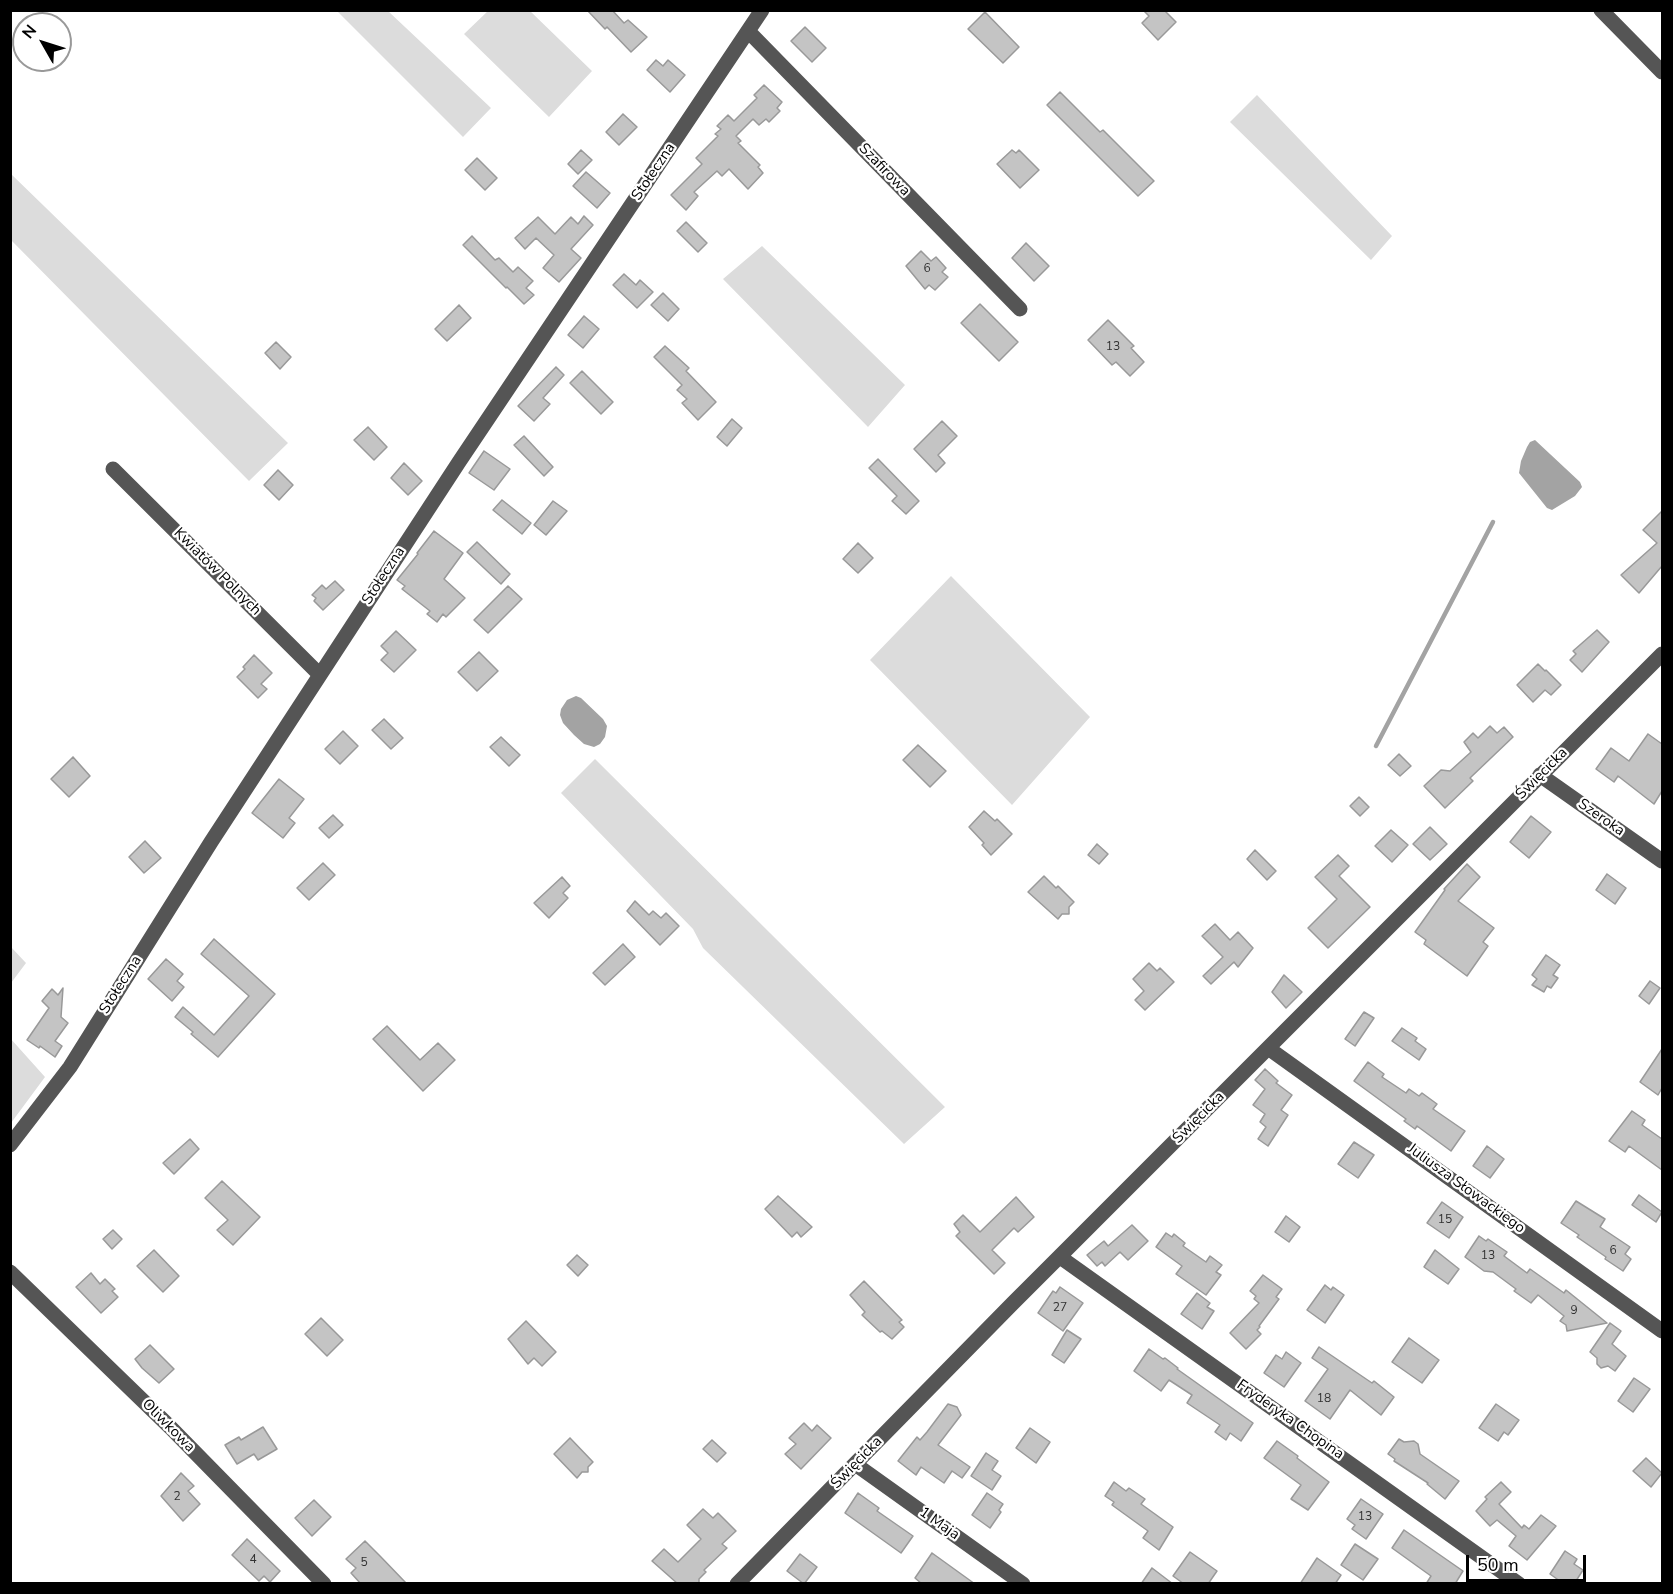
<!DOCTYPE html>
<html>
<head>
<meta charset="utf-8">
<style>
	body { margin:0 }
	#map { position:relative; width:1673px; height:1594px; overflow:hidden; background:#fff; font-family:"Nunito Sans",sans-serif }
	canvas { display:block }
	.frame { position:absolute; inset:0; border:12px solid #000; pointer-events:none }
	.north { position:absolute; left:12px; top:12px; width:60px; height:60px; box-sizing:border-box; background:#fff; border:2px solid #999; border-radius:50%; rotate:309deg; font-size:16px; font-weight:700; line-height:24px; text-align:center; color:#000 }
	.north::after { content:''; display:block; margin:auto; width:21px; height:27px; background:#000; clip-path:polygon(50% 0,100% 100%,50% 72%,0 100%) }
	.scale { position:absolute; left:1466px; top:1555px; width:120px; height:27px; box-sizing:border-box; border:3px solid #000; border-top:0; padding-left:8px; font-size:18px; line-height:21px; white-space:nowrap; color:#000; -webkit-text-stroke:4px #fff; paint-order:stroke }
</style>
</head>
<body>
<div id="map">
<canvas width="1673" height="1594"></canvas>
<div class="frame"></div>
<div class="north">N</div>
<div class="scale">50 m</div>
</div>
<script>
const context = document.querySelector('canvas').getContext('2d');
context.lineJoin = 'round';
function fillPath(path, color) { context.fillStyle = color; context.fill(path, 'evenodd'); }
const toPath = rows => new Path2D(rows.map(r => 'M' + r).join(''));
function trace(path, color, width, dash) { context.strokeStyle = color; context.lineWidth = width; context.lineCap = dash ? 'butt' : 'round'; context.setLineDash(dash || []); context.stroke(path); }
function write(font, color, halo, rows, align = 'center') {
  context.font = font + ' "Nunito Sans",sans-serif'; context.lineWidth = 4.5; context.setLineDash([]); context.textBaseline = 'middle'; context.strokeStyle = halo; context.fillStyle = color; for (const [text, x, y, turn = 0] of rows) {
    context.save(); context.translate(x, y); context.rotate((+turn || 0) * Math.PI / 180); context.textAlign = isNaN(turn) ? turn : align; if (halo) context.strokeText(text, 0, 0); context.fillText(text, 0, 0); context.restore();
  }
}
fillPath(toPath([
	[489,10,530,11,592,71,549,117,464,34],
	[337,11,388,11,491,108,463,137],
	[1257,95,1392,236,1371,260,1230,122],
	[10,173,288,443,249,481,11,240],
	[762,246,905,385,868,427,723,279],
	[951,576,1090,717,1012,805,870,660],
	[595,759,945,1107,904,1144,703,948,693,929,561,793],
	[11,947,26,963,11,983],
	[10,1038,45,1077,11,1123,10,1123]
]), '#dcdcdc');
fillPath(toPath([
	[1535,440,1580,482,1582,487,1575,496,1552,510,1547,508,1519,473,1521,461,1527,447,1530,442],
	[576,696,581,698,603,719,607,726,605,737,600,744,594,747,584,744,574,735,563,723,560,715,561,709,567,700]
]), '#a3a3a3');
trace(toPath([
	[1376,746,1493,522]
]), '#a3a3a3', 4.5);
const building = toPath([
	[587,10,612,10,624,23,628,20,647,37,631,52,607,27,605,29,587,10],
	[1143,10,1164,10,1176,22,1158,40,1142,23,1149,16,1143,10],
	[985,12,1019,47,1003,63,968,29,985,12],
	[805,27,826,48,812,62,791,41,805,27],
	[656,60,663,66,668,60,685,75,670,92,647,70,656,60],
	[764,85,782,102,777,108,780,111,769,122,766,119,759,125,753,119,736,136,741,141,738,143,760,165,758,167,763,173,748,189,729,169,722,176,717,171,694,192,698,196,686,210,671,195,702,164,696,158,718,136,715,134,721,129,717,126,728,115,734,121,757,98,754,95,764,85],
	[1060,92,1100,132,1103,130,1154,181,1138,196,1047,105,1060,92],
	[623,114,637,127,619,145,606,132,623,114],
	[581,150,592,160,578,174,568,164,581,150],
	[1012,150,1016,153,1019,150,1039,170,1020,188,997,164,1012,150],
	[477,158,497,178,485,190,465,170,477,158],
	[586,172,610,193,597,208,573,186,586,172],
	[584,216,593,225,571,249,581,258,559,282,543,268,554,255,536,238,525,249,515,238,538,217,555,234,571,217,578,224,584,216],
	[686,222,707,243,698,252,677,231,686,222],
	[472,236,495,260,499,258,513,272,518,267,533,281,526,288,534,295,524,304,507,287,506,288,463,245,472,236],
	[1026,243,1049,266,1034,281,1012,258,1026,243],
	[921,251,931,261,936,257,946,268,942,272,948,277,935,290,929,285,925,289,906,266,921,251],
	[624,274,636,285,640,280,653,292,637,308,613,285,624,274],
	[663,293,679,309,668,321,651,305,663,293],
	[980,304,1018,342,999,361,961,323,980,304],
	[459,305,471,318,447,341,435,329,459,305],
	[584,316,599,329,583,348,568,335,584,316],
	[1108,320,1134,346,1131,348,1144,362,1130,376,1116,362,1112,365,1088,340,1108,320],
	[276,342,291,357,280,369,265,353,276,342],
	[665,346,689,368,686,371,716,402,698,420,682,403,687,399,677,390,682,385,654,357,665,346],
	[556,367,564,375,543,398,550,404,534,421,518,406,556,367],
	[582,371,613,402,601,414,570,383,582,371],
	[732,419,742,428,727,446,717,437,732,419],
	[942,421,957,436,938,455,945,463,936,472,914,449,942,421],
	[368,427,387,447,374,460,354,440,368,427],
	[524,436,553,467,544,476,514,445,524,436],
	[484,451,510,469,494,490,469,473,484,451],
	[878,459,919,501,906,514,892,501,897,496,869,468,878,459],
	[404,463,422,481,408,495,391,478,404,463],
	[278,470,293,485,279,500,264,485,278,470],
	[502,500,531,523,522,534,493,510,502,500],
	[553,501,567,511,546,535,534,525,553,501],
	[1662,511,1662,566,1639,593,1621,575,1657,543,1643,530,1662,511],
	[434,531,463,553,444,579,465,598,446,617,443,614,437,622,427,614,430,611,402,589,405,586,397,580,418,554,417,553,434,531],
	[477,542,510,574,501,584,467,552,477,542],
	[858,543,873,558,858,573,843,559,858,543],
	[335,581,344,590,323,610,314,601,316,598,312,595,322,585,326,589,335,581],
	[508,586,522,599,488,633,474,620,508,586],
	[1597,630,1609,642,1582,672,1570,660,1576,654,1573,651,1597,630],
	[396,631,416,650,394,672,381,660,388,653,381,646,396,631],
	[479,652,498,671,477,691,458,672,479,652],
	[254,655,272,673,261,684,267,689,258,698,237,677,245,669,243,667,254,655],
	[1538,664,1545,671,1546,670,1561,685,1551,695,1545,690,1533,702,1517,685,1538,664],
	[384,719,403,738,391,749,372,730,384,719],
	[1490,726,1497,733,1504,727,1513,737,1470,778,1473,781,1445,808,1424,786,1441,770,1450,771,1471,752,1464,742,1473,733,1478,738,1490,726],
	[343,731,358,746,340,764,325,749,343,731],
	[1648,734,1662,744,1662,791,1654,804,1618,776,1614,782,1596,769,1611,748,1629,761,1648,734],
	[501,737,520,755,509,766,490,747,501,737],
	[918,745,946,771,930,787,903,760,918,745],
	[1399,754,1411,766,1400,776,1388,765,1399,754],
	[73,757,90,776,69,797,51,779,73,757],
	[279,779,304,799,289,818,295,823,283,838,252,813,279,779],
	[1359,797,1369,807,1360,816,1350,806,1359,797],
	[984,811,995,821,997,819,1012,834,991,855,982,845,984,843,969,827,984,811],
	[333,815,343,825,329,838,319,828,333,815],
	[1531,816,1551,832,1529,858,1510,842,1531,816],
	[1430,827,1447,844,1430,860,1413,844,1430,827],
	[1391,830,1408,845,1392,862,1375,846,1391,830],
	[145,841,161,858,144,873,129,857,145,841],
	[1097,844,1108,854,1099,864,1088,855,1097,844],
	[1255,850,1276,871,1267,880,1247,859,1255,850],
	[1338,855,1349,866,1339,876,1370,907,1328,948,1308,928,1337,899,1315,877,1338,855],
	[323,863,335,875,309,900,297,888,323,863],
	[1467,864,1480,877,1458,901,1494,928,1483,942,1488,946,1467,976,1424,944,1426,940,1415,932,1445,890,1444,889,1467,864],
	[1607,874,1626,888,1615,904,1596,890,1607,874],
	[1044,876,1056,888,1058,886,1074,902,1069,907,1069,914,1062,914,1058,919,1028,892,1044,876],
	[562,877,570,886,563,893,568,898,549,918,534,903,562,877],
	[635,901,649,915,653,911,661,918,666,913,679,926,660,945,627,911,635,901],
	[1215,924,1230,940,1238,932,1253,948,1238,967,1234,962,1211,984,1203,976,1223,957,1202,936,1215,924],
	[214,939,275,994,218,1057,191,1034,193,1032,175,1017,183,1007,214,1035,249,996,201,954,214,939],
	[623,944,635,957,605,985,593,973,623,944],
	[1546,955,1560,965,1553,975,1558,978,1551,988,1547,986,1544,992,1532,985,1537,979,1532,975,1546,955],
	[166,959,183,974,177,981,184,987,172,1001,148,979,166,959],
	[1149,963,1157,971,1160,968,1174,982,1145,1010,1135,1000,1144,991,1133,979,1149,963],
	[1284,975,1302,992,1286,1008,1272,992,1284,975],
	[1650,981,1660,988,1649,1004,1639,996,1650,981],
	[63,988,61,1017,68,1023,55,1041,62,1046,55,1057,40,1046,39,1048,27,1040,49,1008,42,1001,52,989,58,995,63,988],
	[1364,1012,1374,1018,1355,1046,1345,1039,1364,1012],
	[387,1026,420,1060,438,1043,455,1060,423,1091,373,1039,387,1026],
	[1402,1028,1417,1038,1415,1041,1426,1049,1419,1060,1392,1041,1402,1028],
	[1662,1049,1662,1088,1658,1095,1640,1082,1662,1049],
	[1368,1062,1384,1074,1382,1077,1406,1093,1409,1089,1419,1096,1422,1093,1437,1104,1433,1109,1465,1131,1451,1151,1417,1126,1415,1129,1404,1121,1406,1119,1354,1081,1368,1062],
	[1265,1069,1278,1081,1276,1083,1292,1095,1281,1110,1288,1115,1268,1146,1258,1139,1266,1127,1260,1122,1265,1114,1253,1105,1265,1089,1255,1080,1265,1069],
	[1632,1111,1645,1120,1642,1125,1662,1139,1662,1170,1629,1146,1625,1152,1609,1141,1632,1111],
	[190,1139,199,1149,174,1174,163,1163,190,1139],
	[1354,1142,1374,1155,1358,1178,1338,1164,1354,1142],
	[1487,1146,1504,1159,1490,1178,1473,1166,1487,1146],
	[222,1181,260,1217,233,1245,217,1230,228,1220,205,1198,222,1181],
	[1639,1195,1662,1212,1656,1222,1632,1205,1639,1195],
	[778,1196,812,1227,801,1237,797,1232,792,1237,765,1209,778,1196],
	[1016,1197,1034,1217,1018,1232,1014,1228,992,1250,1005,1263,994,1274,956,1236,960,1232,954,1224,963,1215,980,1232,1016,1197],
	[1576,1201,1605,1219,1600,1227,1630,1247,1625,1254,1631,1259,1623,1271,1605,1259,1606,1257,1577,1237,1579,1235,1561,1223,1576,1201],
	[1442,1202,1463,1217,1449,1238,1427,1223,1442,1202],
	[1286,1216,1300,1227,1289,1242,1275,1232,1286,1216],
	[1132,1225,1148,1241,1128,1260,1120,1252,1105,1266,1102,1262,1097,1266,1087,1255,1104,1241,1108,1246,1132,1225],
	[113,1230,122,1239,112,1249,103,1239,113,1230],
	[1166,1233,1172,1237,1174,1234,1185,1243,1183,1246,1206,1262,1210,1256,1222,1265,1216,1272,1221,1275,1206,1295,1176,1274,1182,1266,1156,1247,1166,1233],
	[1479,1236,1486,1241,1488,1239,1507,1252,1504,1256,1527,1273,1530,1269,1564,1293,1566,1290,1607,1323,1567,1331,1566,1325,1560,1321,1564,1316,1538,1295,1531,1303,1514,1291,1516,1289,1493,1272,1484,1271,1465,1257,1479,1236],
	[154,1250,179,1276,163,1292,137,1266,154,1250],
	[1435,1250,1459,1269,1448,1284,1424,1267,1435,1250],
	[577,1255,588,1265,578,1276,567,1265,577,1255],
	[91,1273,100,1284,105,1279,115,1289,112,1291,118,1297,101,1313,76,1287,91,1273],
	[1263,1275,1282,1289,1276,1297,1279,1299,1259,1326,1260,1327,1257,1330,1261,1334,1246,1349,1230,1333,1259,1303,1254,1299,1256,1296,1250,1291,1263,1275],
	[864,1281,902,1320,899,1322,904,1327,892,1339,882,1331,880,1332,862,1315,865,1312,850,1295,864,1281],
	[1325,1285,1331,1290,1333,1287,1344,1295,1325,1323,1307,1310,1325,1285],
	[1060,1287,1083,1303,1063,1331,1038,1313,1053,1291,1056,1293,1060,1287],
	[1197,1293,1210,1303,1207,1307,1214,1311,1202,1329,1181,1314,1197,1293],
	[321,1318,343,1340,327,1356,305,1334,321,1318],
	[526,1321,556,1352,542,1366,534,1358,528,1364,508,1339,526,1321],
	[1610,1323,1621,1331,1612,1344,1626,1356,1615,1371,1608,1366,1601,1368,1597,1364,1597,1358,1590,1352,1610,1323],
	[1067,1330,1081,1339,1064,1363,1052,1355,1067,1330],
	[1409,1338,1439,1360,1422,1383,1392,1362,1409,1338],
	[150,1345,174,1369,159,1383,142,1368,135,1359,150,1345],
	[1319,1347,1372,1383,1374,1381,1394,1397,1381,1415,1350,1390,1330,1419,1305,1401,1328,1369,1312,1358,1319,1347],
	[1149,1349,1163,1359,1165,1358,1178,1368,1177,1369,1253,1423,1241,1441,1230,1433,1226,1440,1215,1432,1220,1425,1187,1403,1192,1395,1169,1380,1161,1391,1134,1371,1149,1349],
	[1286,1352,1301,1363,1284,1387,1264,1373,1276,1355,1282,1359,1286,1352],
	[1634,1378,1650,1389,1633,1412,1618,1401,1634,1378],
	[948,1404,957,1407,961,1415,938,1445,970,1467,962,1478,952,1471,944,1483,921,1467,916,1475,898,1461,917,1437,920,1440,927,1432,948,1404],
	[1496,1404,1519,1420,1508,1435,1504,1432,1498,1441,1479,1428,1496,1404],
	[804,1423,812,1431,817,1425,831,1438,801,1469,785,1454,796,1444,789,1438,804,1423],
	[263,1427,277,1449,258,1460,254,1454,237,1464,225,1445,239,1437,241,1440,263,1427],
	[1030,1428,1050,1442,1036,1463,1016,1448,1030,1428],
	[570,1438,593,1462,588,1467,588,1472,582,1472,577,1478,554,1454,570,1438],
	[1399,1439,1404,1442,1414,1441,1418,1444,1420,1454,1459,1481,1445,1499,1427,1484,1428,1483,1394,1461,1395,1459,1388,1454,1399,1439],
	[712,1440,726,1453,717,1462,703,1449,712,1440],
	[1277,1441,1298,1456,1297,1458,1329,1482,1308,1510,1291,1499,1301,1485,1264,1458,1277,1441],
	[986,1453,998,1461,992,1470,1001,1476,992,1490,971,1476,986,1453],
	[1646,1458,1662,1473,1651,1487,1633,1471,1646,1458],
	[181,1473,194,1486,188,1491,200,1504,183,1521,161,1496,181,1473],
	[1114,1482,1126,1491,1129,1488,1145,1499,1141,1504,1173,1527,1159,1550,1143,1538,1148,1531,1112,1505,1114,1502,1105,1496,1114,1482],
	[1501,1482,1511,1492,1499,1504,1522,1528,1524,1525,1529,1529,1541,1515,1556,1526,1527,1560,1509,1546,1516,1536,1497,1520,1490,1526,1476,1511,1487,1499,1485,1497,1501,1482],
	[858,1493,879,1508,877,1511,913,1536,901,1553,845,1513,858,1493],
	[987,1493,1003,1504,999,1510,1001,1512,990,1528,972,1515,987,1493],
	[1361,1499,1383,1514,1366,1539,1352,1529,1355,1525,1347,1519,1361,1499],
	[314,1500,331,1517,312,1536,295,1518,314,1500],
	[703,1509,713,1518,718,1513,736,1531,722,1544,727,1548,704,1570,706,1572,699,1579,699,1584,678,1584,652,1561,664,1549,678,1562,701,1539,687,1525,703,1509],
	[1404,1530,1463,1571,1455,1584,1426,1584,1431,1576,1392,1548,1404,1530],
	[247,1539,280,1571,270,1582,264,1576,259,1581,232,1555,247,1539],
	[365,1541,380,1556,407,1584,361,1584,351,1573,356,1568,346,1559,365,1541],
	[1355,1544,1378,1559,1363,1580,1341,1565,1355,1544],
	[1565,1551,1577,1559,1574,1564,1583,1570,1574,1584,1564,1584,1550,1574,1565,1551],
	[1190,1552,1217,1571,1208,1584,1184,1584,1173,1576,1190,1552],
	[932,1553,975,1584,922,1584,915,1578,932,1553],
	[800,1554,817,1567,804,1584,787,1571,800,1554],
	[1317,1558,1341,1575,1335,1584,1300,1584,1317,1558],
	[1152,1568,1173,1584,1141,1584,1152,1568]
]);
fillPath(building, '#c4c4c4');
trace(building, '#999', 1.5);
trace(toPath([
	[1601,10,1662,72],
	[748,31,1020,309],
	[113,469,320,675],
	[1540,775,1662,861],
	[1268,1048,1662,1331],
	[10,1145,70,1067,211,842,459,462,762,10],
	[1060,1257,1519,1584],
	[10,1272,170,1427,324,1584],
	[855,1464,1023,1584],
	[737,1584,1013,1303,1662,654]
]), '#555', 15);
write('12px', '#313131', null, [
	["6",927,269],
	["13",1113,347],
	["15",1445,1220],
	["6",1613,1251],
	["13",1488,1256],
	["27",1060,1308],
	["9",1574,1311],
	["18",1324,1399],
	["2",177,1497],
	["13",1365,1517],
	["4",253,1560],
	["5",364,1563]
]);
write('15px', '#000', '#fff', [
	["Szafirowa",884,170,46],
	["Stołeczna",654,172,-56],
	["Kwiatów Polnych",217,572,45],
	["Stołeczna",384,576,-57],
	["Święcicka",1542,774,-45],
	["Szeroka",1601,818,35],
	["Stołeczna",121,985,-58],
	["Święcicka",1199,1118,-45],
	["Juliusza Słowackiego",1466,1189,36],
	["Fryderyka Chopina",1290,1420,35],
	["Oliwkowa",168,1426,45],
	["Święcicka",857,1463,-46],
	["1 Maja",939,1524,35]
]);
</script>
</body>
</html>
